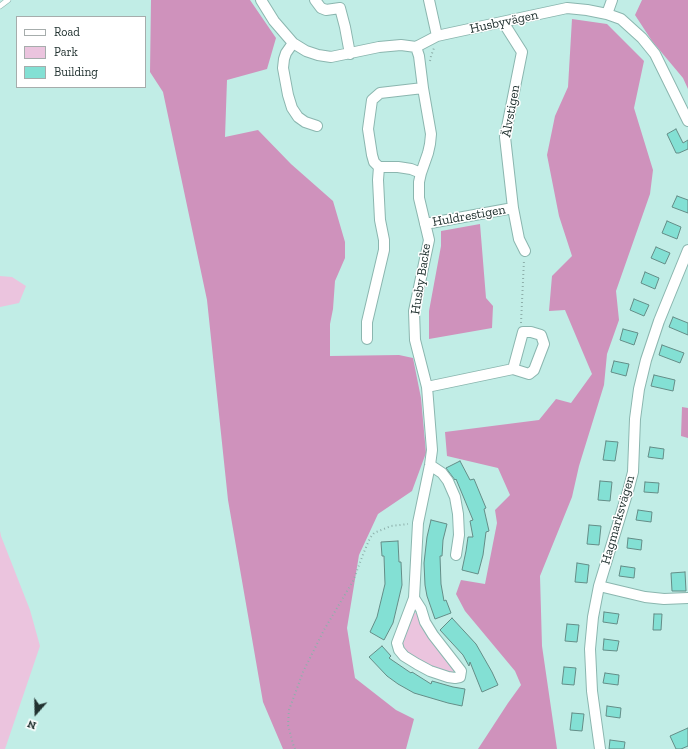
<!DOCTYPE html>
<html>
<head>
<meta charset="utf-8">
<style>
	body { margin:0 }
	#map { position:relative; width:688px; height:749px; overflow:hidden; background:#c1ede6; font-family:"Zilla Slab",serif }
	canvas { display:block }
	.legend { position:absolute; left:16px; top:16px; width:130px; height:72px; box-sizing:border-box; background:#fff; border:1px solid #a6adac; margin:0; padding:5px 7px; list-style:none; font-size:12px; color:#213230 }
	.legend li { display:flex; align-items:center; gap:8px; height:20px }
	.legend b { width:20px; border:1px solid #a6adac }
	.north { position:absolute; left:16px; top:693px; width:40px; height:40px; -webkit-text-stroke:3px #fff; paint-order:stroke; rotate:200deg; font-size:11px; font-weight:700; line-height:16px; text-align:center; color:#213230 }
	.north::after { content:''; display:block; margin:auto; width:14px; height:18px; background:#213230; clip-path:polygon(50% 0,100% 100%,50% 72%,0 100%) }
</style>
</head>
<body>
<div id="map">
<canvas width="688" height="749"></canvas>
<ul class="legend">
<li><b style="height:5px;background:#fff"></b>Road</li>
<li><b style="height:11px;background:#ebc4de"></b>Park</li>
<li><b style="height:11px;background:#83e0d4"></b>Building</li>
</ul>
<div class="north">N</div>
</div>
<script>
const context = document.querySelector('canvas').getContext('2d');
context.lineJoin = 'round';
function fillPath(path, color) { context.fillStyle = color; context.fill(path, 'evenodd'); }
const toPath = rows => new Path2D(rows.map(r => 'M' + r).join(''));
function trace(path, color, width, dash) { context.strokeStyle = color; context.lineWidth = width; context.lineCap = dash ? 'butt' : 'round'; context.setLineDash(dash || []); context.stroke(path); }
function write(font, color, halo, rows, align = 'center') {
  context.font = font + ' "Zilla Slab",serif'; context.lineWidth = 3; context.setLineDash([]); context.textBaseline = 'middle'; context.strokeStyle = halo; context.fillStyle = color; for (const [text, x, y, turn = 0] of rows) {
    context.save(); context.translate(x, y); context.rotate((+turn || 0) * Math.PI / 180); context.textAlign = isNaN(turn) ? turn : align; if (halo) context.strokeText(text, 0, 0); context.fillText(text, 0, 0); context.restore();
  }
}
fillPath(toPath([
	[0,276,12,277,26,286,19,303,0,307],
	[0,531,1,536,30,610,40,646,5,749,0,749],
	[413,613,418,613,454,669,453,672,449,673,436,668,422,662,410,654,402,646,402,640]
]), '#ebc4de');
fillPath(toPath([
	[151,0,250,0,276,38,267,69,227,80,225,137,258,130,291,164,333,201,345,242,345,258,335,281,333,309,330,324,330,356,399,355,413,358,421,398,426,453,412,491,378,514,359,555,347,628,355,678,396,710,414,719,406,749,283,749,263,702,228,500,207,300,163,92,150,72],
	[642,0,688,0,688,89,683,78,652,41,635,15],
	[572,19,607,24,644,61,634,108,653,170,650,194,616,291,619,320,607,354,604,385,579,466,572,497,540,576,542,646,557,749,478,749,508,703,521,685,515,671,465,611,456,594,461,580,485,584,497,523,495,510,510,495,498,468,447,456,445,432,539,420,556,399,571,403,592,374,565,310,549,311,552,276,572,256,559,216,547,155,555,116,568,87],
	[480,224,486,298,493,306,492,328,429,339,429,311,441,246,441,231],
	[682,407,688,408,688,438,681,436]
]), '#cf92bc');
const building = toPath([
	[676,129,683,143,688,140,688,149,679,153,676,153,667,134,676,129],
	[677,196,688,200,688,213,672,207,677,196],
	[667,221,681,227,677,239,662,233,667,221],
	[656,247,670,253,665,264,651,258,656,247],
	[645,272,659,278,655,289,641,283,645,272],
	[634,299,649,305,644,316,630,310,634,299],
	[673,317,688,323,688,335,669,327,673,317],
	[623,329,638,333,634,345,620,340,623,329],
	[662,345,684,353,680,363,659,355,662,345],
	[614,361,629,364,626,376,611,372,614,361],
	[654,375,675,380,673,391,651,386,654,375],
	[606,441,618,442,615,461,603,460,606,441],
	[650,447,664,449,663,459,648,457,650,447],
	[460,461,470,480,474,479,486,508,484,509,489,531,486,532,483,555,478,574,462,570,466,551,468,537,473,537,470,521,473,520,456,479,455,480,446,468,460,461],
	[600,481,612,482,610,501,598,500,600,481],
	[645,482,659,483,658,493,644,492,645,482],
	[638,510,652,512,651,522,636,520,638,510],
	[431,520,447,524,443,540,442,556,440,556,441,584,444,601,446,600,451,613,435,619,427,596,425,585,424,563,427,537,431,520],
	[589,525,601,526,599,545,587,544,589,525],
	[628,538,642,540,641,550,627,548,628,538],
	[398,541,399,562,401,562,402,585,393,623,384,640,370,632,377,617,385,584,384,556,382,556,381,542,398,541],
	[577,563,589,565,587,583,575,582,577,563],
	[621,566,635,568,634,578,619,576,621,566],
	[685,572,686,591,672,591,671,573,685,572],
	[604,612,619,614,617,624,603,622,604,612],
	[654,614,662,614,661,630,653,630,654,614],
	[452,618,476,644,492,672,498,685,482,692,470,662,469,666,463,655,440,630,452,618],
	[567,624,579,625,577,642,565,641,567,624],
	[604,639,619,641,617,651,603,650,604,639],
	[382,646,391,656,389,658,411,673,412,672,431,684,432,681,453,687,465,689,462,706,448,703,414,693,398,684,387,676,369,657,382,646],
	[564,667,576,668,574,685,562,684,564,667],
	[605,673,619,675,618,685,603,683,605,673],
	[607,706,621,708,620,718,606,716,607,706],
	[572,713,584,714,582,731,570,730,572,713],
	[688,728,688,746,681,749,676,749,670,736,688,728],
	[610,740,625,742,624,749,609,749,610,740]
]);
fillPath(building, '#83e0d4');
trace(building, '#648d87', 1);
const lane = toPath([
	[0,6,8,0]
]);
const street = toPath([
	[261,0,274,21,293,43,306,51,318,55,331,57,379,47,401,45,416,47,437,36,446,34,567,8,587,10,607,14,621,19,642,38,655,54,688,121],
	[315,0,321,8,326,10,340,8,345,27,350,54],
	[429,0,437,36],
	[607,14,612,0],
	[503,22,522,52,505,137,513,208,519,239,525,251],
	[293,43,286,53,284,59,283,68,288,95,292,108,298,117,305,122,317,126],
	[421,173,411,169,398,167,379,167,374,162,372,155,368,129,372,100,380,93,423,88],
	[425,224,513,208],
	[367,339,367,322,384,250,384,240,380,220,378,180,379,167],
	[427,387,513,369,529,374,534,370,544,344,541,335,531,332,523,332,513,369],
	[430,465,442,473,448,481,455,497,458,514,459,535,456,555],
	[599,586,645,597,664,599,688,598],
	[414,598,421,609,425,622,433,635,461,671,460,677,455,678,448,677,430,671,417,664,404,656,399,650,397,643,414,598,418,523,430,465,432,450,427,387,415,340,414,311,429,240,419,198,419,182,421,173,428,153,430,144,431,134,423,88,419,56,416,47],
	[600,749,592,691,590,649,593,617,599,586,628,491,633,472,635,419,639,389,646,360,659,321,688,250]
]);
trace(lane, '#8bb6af', 6);
trace(street, '#8bb6af', 12);
trace(toPath([
	[430,61,431,56,434,48],
	[521,323,524,260],
	[295,749,293,744,288,725,289,710,303,672,324,630,353,581,364,552,370,538,374,533,391,526,408,524]
]), '#8db0ab', 2, [1, 3]);
trace(lane, '#fff', 5);
trace(street, '#fff', 10);
write('13px', '#213230', '#fff', [
	["Husbyvägen",504,22,-12],
	["Älvstigen",511,111,-80],
	["Huldrestigen",469,216,-10],
	["Husby Backe",421,279,-81],
	["Hagmarksvägen",618,520,-74]
]);
</script>
</body>
</html>
